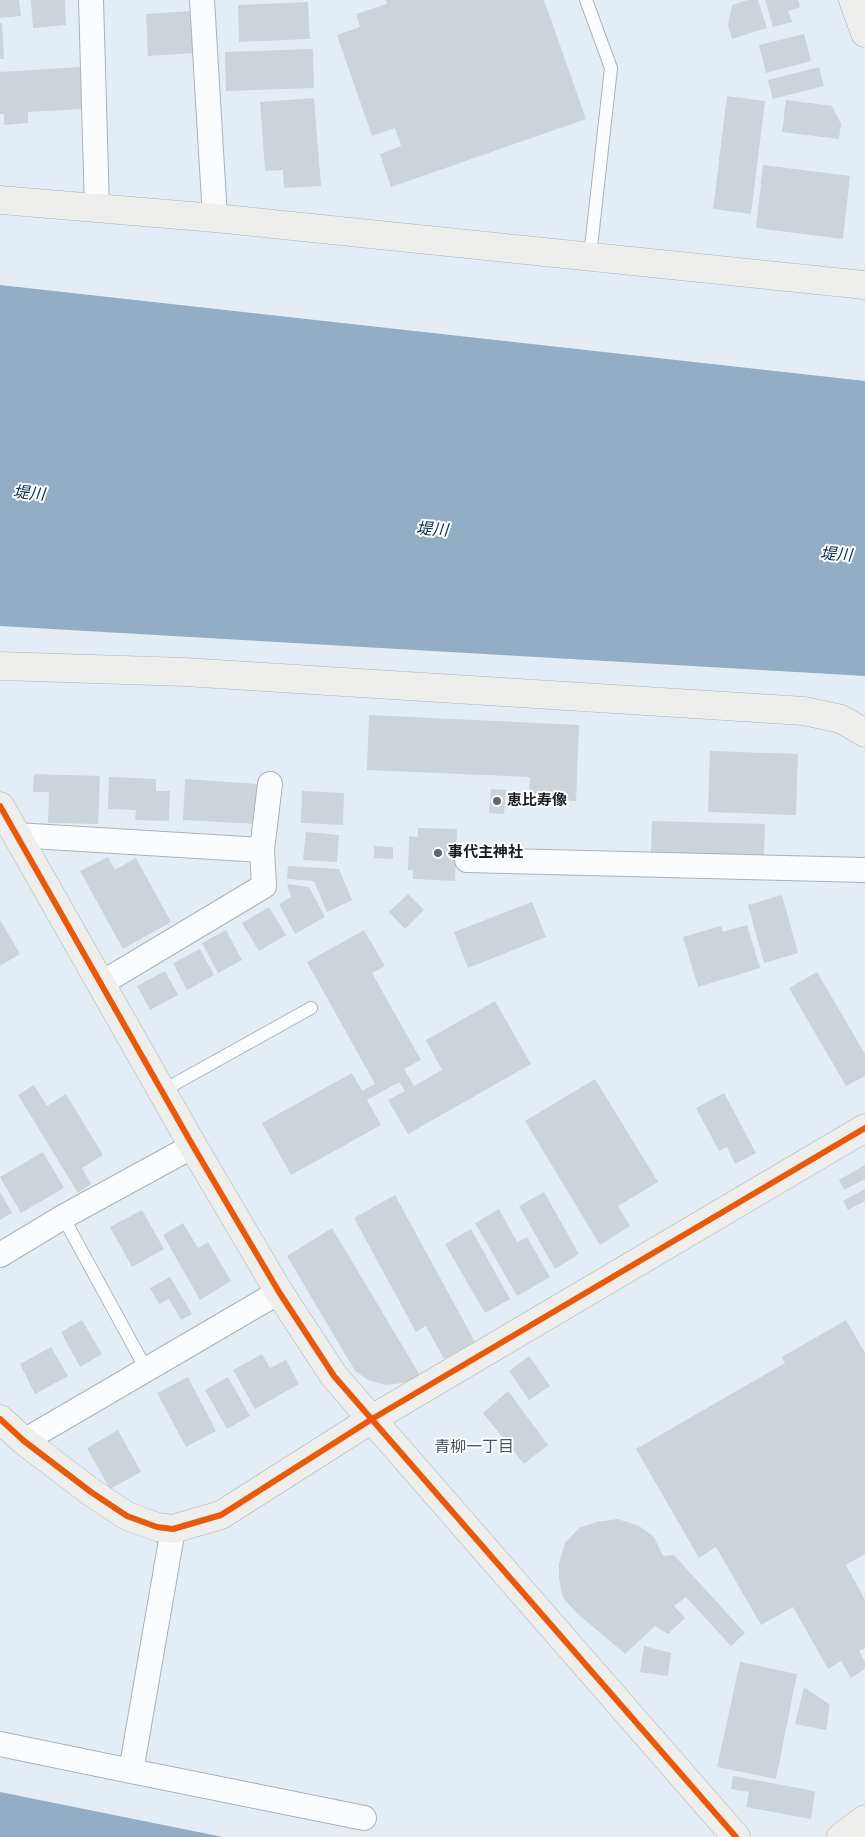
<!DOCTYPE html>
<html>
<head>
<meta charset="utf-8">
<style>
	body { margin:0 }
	canvas { display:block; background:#e4edf5 }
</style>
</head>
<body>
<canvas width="865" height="1837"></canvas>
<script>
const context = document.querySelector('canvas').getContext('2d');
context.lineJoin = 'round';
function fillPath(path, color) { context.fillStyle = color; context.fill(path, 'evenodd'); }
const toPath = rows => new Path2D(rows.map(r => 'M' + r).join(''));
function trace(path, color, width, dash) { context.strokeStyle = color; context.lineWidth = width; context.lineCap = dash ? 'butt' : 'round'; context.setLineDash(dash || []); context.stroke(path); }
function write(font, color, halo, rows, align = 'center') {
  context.font = font + ' "Libre Baskerville","Noto Sans JP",serif'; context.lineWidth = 4; context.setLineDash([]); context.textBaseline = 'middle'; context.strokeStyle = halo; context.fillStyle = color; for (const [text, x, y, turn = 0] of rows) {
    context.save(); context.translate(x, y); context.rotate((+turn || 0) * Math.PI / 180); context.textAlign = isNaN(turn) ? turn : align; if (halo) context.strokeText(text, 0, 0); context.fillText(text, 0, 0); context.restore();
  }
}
fillPath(toPath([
	[0,285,865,381,865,676,0,626],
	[0,1792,223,1837,0,1837]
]), '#93adc4');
fillPath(toPath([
	[0,0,19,0,21,16,0,18],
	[31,0,65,0,66,25,33,28],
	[386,0,544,0,586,119,391,187,380,154,401,146,395,128,372,136,337,35,360,27,356,14,387,4],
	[748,0,758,0,767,28,732,39,728,24,732,5],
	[765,0,798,0,800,7,788,11,792,22,773,27],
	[308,2,310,39,239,42,238,5],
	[192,11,195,53,148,56,146,14],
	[0,23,2,23,4,59,0,59],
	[804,34,811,61,766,73,759,45],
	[313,49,314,88,226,91,225,52],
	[80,67,82,109,28,112,28,123,4,125,4,114,0,114,0,72],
	[819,67,824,86,773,99,768,80],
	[727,96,765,101,751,214,713,209],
	[314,98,321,186,284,188,283,170,265,171,260,102],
	[786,100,832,106,841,124,839,139,782,132],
	[763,165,850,176,843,239,756,228],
	[369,715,579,725,576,801,529,798,530,777,367,770],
	[710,751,798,754,796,815,708,812],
	[34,774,100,776,98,824,48,823,49,792,33,792],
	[109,777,156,779,156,791,170,791,169,821,135,820,136,810,108,809],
	[185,779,258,784,256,824,183,820],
	[491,789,506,790,504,814,489,813],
	[302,791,344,793,343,825,301,823],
	[652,821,765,824,764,855,651,853],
	[418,828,457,829,455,881,413,879,413,870,408,870,409,836,418,837],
	[306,832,339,835,337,862,303,860],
	[374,846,393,847,393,859,374,858],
	[108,857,115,870,136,858,171,922,123,949,80,871],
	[288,866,339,869,352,900,327,912,314,881,287,879],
	[287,884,309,887,325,917,295,934,279,904,291,897],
	[408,894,424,910,405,929,389,912],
	[782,895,798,953,764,963,748,905],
	[532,902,546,937,468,968,454,932],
	[269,907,286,935,259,951,242,923],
	[0,920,20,954,0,966],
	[747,925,760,968,698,987,683,937,721,926,723,932],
	[226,930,242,960,218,973,202,943],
	[364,930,385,966,372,973,421,1060,404,1069,414,1086,442,1070,426,1040,495,1001,531,1064,408,1134,388,1100,405,1091,399,1082,367,1100,381,1125,291,1175,262,1123,352,1073,362,1091,375,1084,307,962],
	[200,949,214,975,187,990,173,963],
	[165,971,178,995,150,1010,137,986],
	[817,972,865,1054,865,1076,846,1086,789,988],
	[595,1079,658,1182,618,1206,630,1226,600,1245,525,1121],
	[34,1085,47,1106,66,1094,103,1155,82,1168,91,1184,78,1193,18,1095],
	[724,1093,756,1153,735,1164,727,1147,719,1151,696,1108],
	[43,1152,64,1188,21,1213,0,1177],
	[865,1165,865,1179,844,1190,839,1180],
	[865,1189,865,1201,848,1210,843,1201],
	[0,1192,12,1213,0,1220],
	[544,1192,579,1254,555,1269,519,1206],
	[395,1195,475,1342,444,1359,426,1326,416,1332,354,1218],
	[499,1209,517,1242,527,1237,550,1277,517,1296,475,1223],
	[142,1210,164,1249,132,1267,110,1227],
	[183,1223,198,1248,208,1242,231,1281,200,1300,163,1235],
	[332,1228,421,1377,411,1382,385,1385,368,1380,355,1371,287,1256],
	[471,1229,510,1299,485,1313,445,1244],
	[170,1277,192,1314,181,1320,169,1299,159,1304,150,1288],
	[82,1320,102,1354,80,1367,61,1332],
	[846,1320,865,1353,865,1554,846,1565,865,1600,865,1648,859,1651,865,1662,865,1669,851,1678,841,1661,828,1669,793,1607,761,1625,716,1547,699,1558,636,1449,785,1363,782,1357],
	[51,1347,68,1376,35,1394,20,1364],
	[262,1354,270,1368,286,1360,299,1384,255,1409,233,1370],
	[529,1356,550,1386,529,1400,509,1371],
	[188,1377,216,1431,186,1447,157,1393],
	[228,1377,250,1416,227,1429,205,1390],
	[508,1391,548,1445,524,1464,483,1413],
	[118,1430,141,1472,110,1489,87,1448],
	[618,1519,639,1526,654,1537,663,1556,674,1555,745,1633,731,1646,686,1597,674,1606,685,1618,668,1634,655,1626,625,1654,578,1614,563,1598,559,1579,559,1564,565,1543,579,1528,597,1522],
	[644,1646,671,1653,668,1676,640,1672],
	[740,1662,797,1674,776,1779,717,1767],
	[804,1687,830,1705,826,1730,795,1724],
	[733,1776,815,1791,811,1819,746,1807,749,1792,731,1789]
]), '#ccd3d9');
const lane = toPath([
	[586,0,611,68,590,256],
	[162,1091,311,1008],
	[63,1217,146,1369]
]);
const street = toPath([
	[91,0,97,208],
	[202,0,215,218],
	[16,835,262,850],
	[467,860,865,870],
	[102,983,264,886,262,850,270,784],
	[0,1255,63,1217,193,1146],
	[24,1441,279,1292],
	[173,1529,131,1771,364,1818],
	[0,1744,131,1771]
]);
const secondary = toPath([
	[853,0,865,33],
	[0,200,215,218,865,285],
	[0,666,185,672,804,711,841,719,865,733],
	[0,806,193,1146,279,1292,334,1376,736,1837],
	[0,1419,24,1441,91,1492,127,1516,157,1527,173,1529,221,1515,372,1419,865,1128],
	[841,1837,865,1819]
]);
trace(lane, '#aab1b7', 14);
trace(street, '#aab1b7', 26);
trace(secondary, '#aab1b7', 29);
trace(lane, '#fbfcfe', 12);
trace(street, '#fbfcfe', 24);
trace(secondary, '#eeefec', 28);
trace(toPath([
	[0,806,193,1146,279,1292,334,1376,736,1837],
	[0,1419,24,1441,91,1492,127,1516,157,1527,173,1529,221,1515,372,1419,865,1128]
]), '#e8590c', 6);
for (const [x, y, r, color] of [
	[497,801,5,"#5f666c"],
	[438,853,5,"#5f666c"]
]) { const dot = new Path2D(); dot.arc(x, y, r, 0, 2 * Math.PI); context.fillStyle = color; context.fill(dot); trace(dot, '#fff', 2); }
write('bold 15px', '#181d22', '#fff', [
	["恵比寿像",507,801],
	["事代主神社",448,853]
], 'left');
write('italic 16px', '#032d4c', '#fff', [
	["堤川",29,494,5],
	["堤川",432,530,4],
	["堤川",836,555,4]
]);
write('16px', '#485560', '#fff', [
	["青柳一丁目",474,1447]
]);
</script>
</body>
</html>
